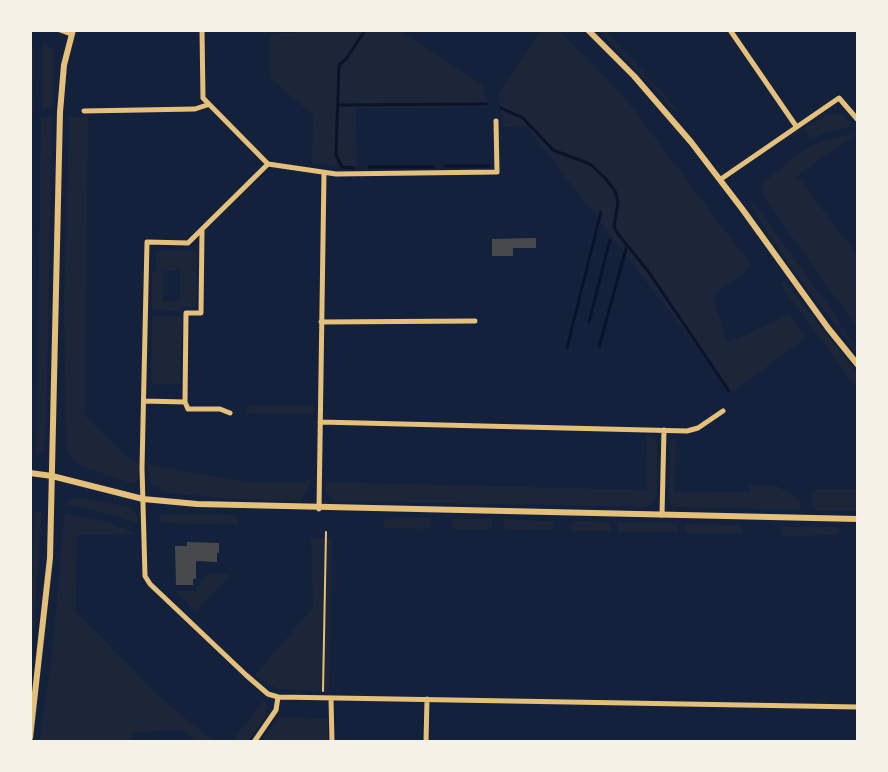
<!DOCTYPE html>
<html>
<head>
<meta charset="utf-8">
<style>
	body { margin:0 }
	#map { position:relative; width:888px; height:772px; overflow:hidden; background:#14213d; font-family:Inter,sans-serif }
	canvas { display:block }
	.frame { position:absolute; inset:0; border:32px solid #f6f1e7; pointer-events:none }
</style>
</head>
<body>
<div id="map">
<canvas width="888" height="772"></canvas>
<div class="frame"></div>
</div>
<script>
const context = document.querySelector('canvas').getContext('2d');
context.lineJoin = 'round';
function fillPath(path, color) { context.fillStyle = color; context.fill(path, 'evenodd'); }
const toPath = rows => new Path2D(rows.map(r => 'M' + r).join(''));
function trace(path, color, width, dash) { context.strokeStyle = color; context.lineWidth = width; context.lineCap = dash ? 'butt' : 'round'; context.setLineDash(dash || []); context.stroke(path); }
fillPath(toPath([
	[300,30,400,30,482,85,488,107,356,109,357,167,312,164,313,115,270,78,270,34,297,33],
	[542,30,558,30,624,97,752,266,713,296,727,343,789,315,805,335,804,339,732,392,526,126,504,127,498,93],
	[598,30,605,30,679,111,674,110],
	[30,43,34,49,30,248],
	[43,44,54,49,53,108,42,109],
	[829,113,842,115,853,125,810,138,805,127],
	[88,116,85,416,130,460,139,463,138,480,133,484,81,466,72,460,66,449,64,301,69,117],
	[41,117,52,117,46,436,43,450,36,456],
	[856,134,797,176,858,256,858,329,762,195,763,183,800,152,823,141],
	[755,205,835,315,844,331,858,348,858,354,796,274,751,207],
	[156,251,197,251,196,307,180,307,180,311,152,310,152,272,156,271],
	[180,270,180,302,163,302,163,271],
	[784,281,858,374,858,390,780,284],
	[152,316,182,316,180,384,151,384],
	[246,406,314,406,314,414,247,413],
	[647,435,653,437,657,444,657,495,654,503,647,507,334,501,326,493,326,482,646,490],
	[676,435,674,491,749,492,750,485,777,486,800,500,800,510,673,507,669,500,670,443],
	[147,464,245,482,304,482,310,478,309,485,300,501,235,499,161,492,161,488,151,485],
	[816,489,856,489,858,511,816,511,811,501,812,493],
	[80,497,128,507,136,514,138,523,87,508,66,505,70,500],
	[37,511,42,512,30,677,34,514],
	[65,513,107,522,137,534,77,535,76,612,163,700,215,742,198,742,183,730,136,732,126,742,39,742,51,662],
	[160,514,232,515,238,518,238,525,161,523],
	[385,518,430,518,432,524,429,529,384,528],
	[451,519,492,519,492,529,452,529],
	[506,520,552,521,554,529,505,530,503,522],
	[572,521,610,522,610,531,571,531],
	[619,522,677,523,678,532,618,532],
	[686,524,741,525,742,533,686,533],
	[782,527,838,527,839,535,782,536],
	[311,538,332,538,329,692,278,689,254,676,313,607],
	[207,574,230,574,230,576,195,612,176,591,195,591],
	[264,700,267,705,266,717,247,742,231,742],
	[279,717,328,719,328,742,261,742]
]), '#1d2539');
trace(toPath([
	[338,105,486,104],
	[501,108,523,118,553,150,590,164,606,179,615,191,618,202,614,227,618,234,648,271,729,391],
	[445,166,489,166],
	[369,167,433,167],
	[353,168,342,167,336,155,339,65,347,58,365,30],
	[589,322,610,240],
	[599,347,627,245],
	[567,348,601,212]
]), '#0b132b', 3);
fillPath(toPath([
	[536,238,536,248,513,248,513,256,492,256,492,239],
	[187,542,219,543,219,553,217,553,217,562,196,561,196,579,193,579,193,585,176,585,175,546,187,546]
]), '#48494c');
trace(toPath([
	[323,691,326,532]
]), '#e5c07b', 2);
trace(toPath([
	[60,30,71,34],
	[202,30,203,98,268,164,336,174,497,172,496,121],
	[730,30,796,126],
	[84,111,195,109,207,105],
	[268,164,188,243,147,242,142,468,145,576,150,584,246,675,268,694,278,697,858,707],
	[721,179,839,98,858,120],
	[321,322,475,321],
	[144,401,185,402,186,313,201,313,202,231],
	[185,402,188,409,220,409,230,413],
	[320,422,687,431,698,428,723,411],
	[319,509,324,173],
	[662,515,664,430],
	[331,698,332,742],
	[254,742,276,710,278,697],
	[426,742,427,699]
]), '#e5c07b', 5);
trace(toPath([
	[588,30,634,76,691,142,743,210,828,328,858,365],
	[30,473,52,476,143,499,197,504,858,519],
	[30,738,50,558,60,112,64,65,73,30]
]), '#e5c07b', 6);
</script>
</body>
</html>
